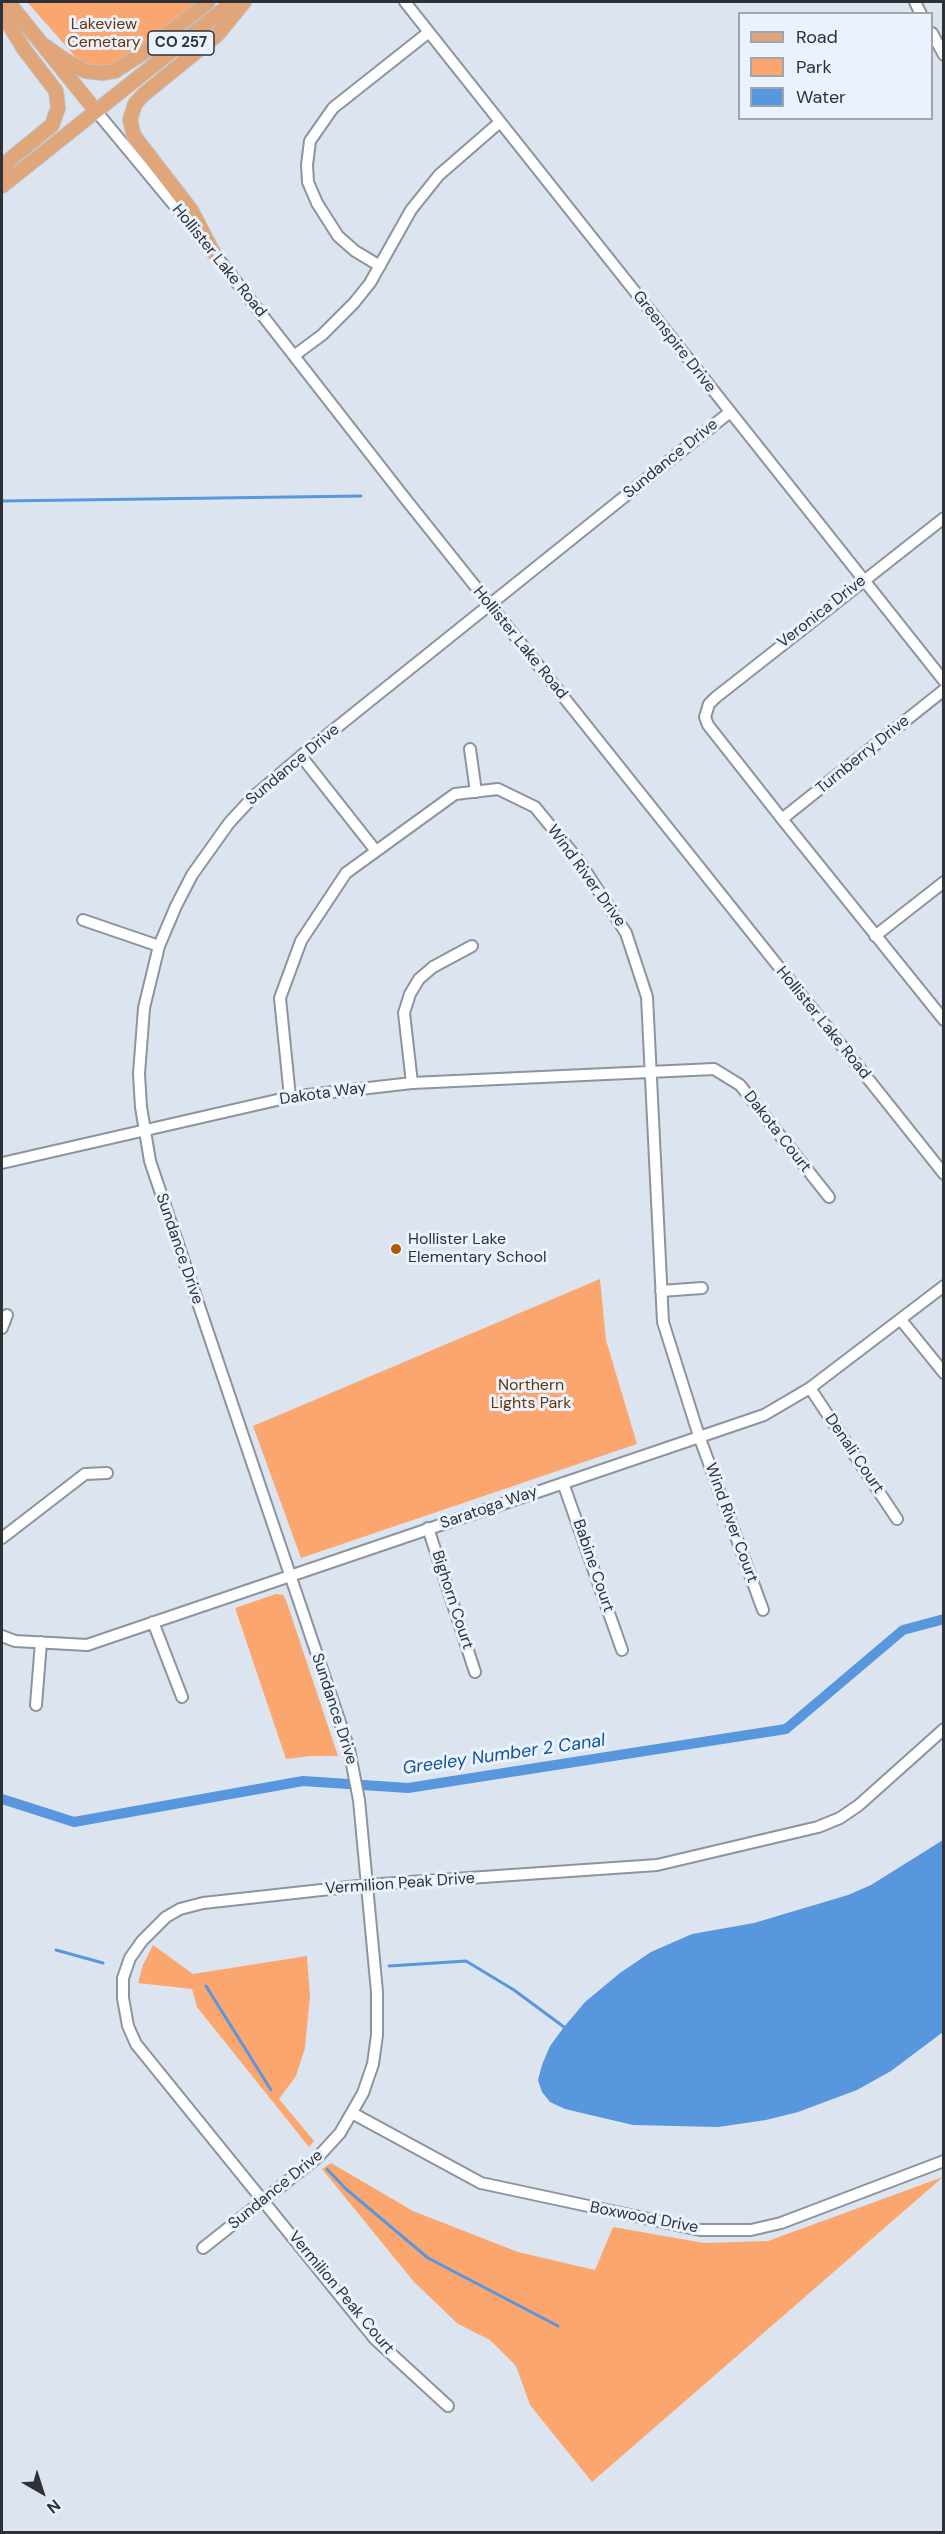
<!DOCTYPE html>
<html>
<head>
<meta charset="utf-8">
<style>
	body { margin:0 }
	#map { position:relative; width:945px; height:2534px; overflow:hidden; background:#dce5ef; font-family:"DM Sans",sans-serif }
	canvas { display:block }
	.frame { position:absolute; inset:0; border:3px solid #2e3236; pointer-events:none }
	.legend { position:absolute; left:738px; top:12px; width:195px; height:108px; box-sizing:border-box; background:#e9f2fd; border:2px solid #9ea5ad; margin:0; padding:8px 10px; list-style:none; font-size:18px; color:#2e3236 }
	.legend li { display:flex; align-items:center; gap:12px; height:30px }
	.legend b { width:30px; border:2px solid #9ea5ad }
	.north { position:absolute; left:12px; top:2462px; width:60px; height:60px; -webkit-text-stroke:4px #e9f2fd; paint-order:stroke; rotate:141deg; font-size:16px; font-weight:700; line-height:24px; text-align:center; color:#2e3236 }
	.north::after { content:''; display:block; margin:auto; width:21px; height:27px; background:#2e3236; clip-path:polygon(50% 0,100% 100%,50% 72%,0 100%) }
</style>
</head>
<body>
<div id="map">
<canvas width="945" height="2534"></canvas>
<div class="frame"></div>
<ul class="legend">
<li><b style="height:8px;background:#e0a679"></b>Road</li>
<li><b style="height:16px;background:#fba66f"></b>Park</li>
<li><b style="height:16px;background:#5897dd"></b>Water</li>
</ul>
<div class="north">N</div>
</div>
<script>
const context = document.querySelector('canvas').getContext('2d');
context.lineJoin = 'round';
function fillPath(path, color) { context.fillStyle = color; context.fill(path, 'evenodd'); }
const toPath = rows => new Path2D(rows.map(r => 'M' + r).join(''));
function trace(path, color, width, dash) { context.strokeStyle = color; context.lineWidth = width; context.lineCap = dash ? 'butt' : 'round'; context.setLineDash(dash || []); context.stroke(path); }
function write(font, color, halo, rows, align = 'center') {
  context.font = font + ' "DM Sans",sans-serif'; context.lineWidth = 6; context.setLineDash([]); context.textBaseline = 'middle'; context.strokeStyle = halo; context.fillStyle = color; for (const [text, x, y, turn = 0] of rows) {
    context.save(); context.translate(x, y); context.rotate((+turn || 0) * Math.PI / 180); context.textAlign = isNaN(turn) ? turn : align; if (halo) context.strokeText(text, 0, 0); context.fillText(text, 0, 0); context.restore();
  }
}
fillPath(toPath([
	[27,2,202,2,126,62,104,68,81,63],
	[600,1279,606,1340,637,1444,301,1558,253,1426],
	[276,1594,283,1595,286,1600,338,1756,311,1756,286,1759,235,1608],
	[153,1945,193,1974,307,1956,310,1996,305,2048,296,2076,279,2099,314,2141,309,2147,197,2007,192,1989,138,1983,143,1965],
	[331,2163,413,2211,518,2252,595,2270,613,2227,704,2243,768,2241,943,2177,592,2482,530,2405,516,2366,490,2340,458,2324,414,2282,322,2169]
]), '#fba66f');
fillPath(toPath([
	[943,1840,943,2032,891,2071,857,2090,798,2112,766,2120,718,2127,633,2125,565,2109,550,2102,542,2092,538,2080,542,2065,550,2046,564,2027,585,2002,620,1973,651,1952,692,1934,754,1923,848,1895,871,1885]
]), '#5897dd');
trace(toPath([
	[2,501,361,496],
	[56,1950,103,1963],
	[389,1966,466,1961,514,1990,564,2027],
	[206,1986,271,2090],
	[327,2169,346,2189,428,2258,558,2326]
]), '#5897dd', 3);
trace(toPath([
	[2,1799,74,1822,303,1781,408,1788,786,1729,903,1630,944,1619]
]), '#5897dd', 10);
const minor = toPath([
	[405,2,944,681],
	[915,2,921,14],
	[932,33,944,55],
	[96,111,213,252,404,497,944,1174],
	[380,266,355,251,338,236,317,203,308,182,307,165,310,141,333,108,429,32],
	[295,355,322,335,354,303,370,283,411,210,439,175,500,122],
	[944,518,715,698,709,704,705,717,708,725,782,819,944,1020],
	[470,749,476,792],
	[301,756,376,851],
	[782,819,944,690],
	[83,920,159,946],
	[875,936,944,882],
	[412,1083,404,1013,410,994,419,979,433,967,472,946],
	[290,1097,280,998,301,941,346,873,455,794,498,789,535,807,579,861,626,933,647,997,663,1322,699,1436,763,1610],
	[2,1163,290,1097,412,1083,714,1069,740,1085,829,1197],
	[661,1291,702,1288],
	[901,1320,944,1373],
	[2,1328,7,1315],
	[810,1388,897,1519],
	[563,1483,622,1650],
	[428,1528,475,1672],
	[2,1538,85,1474,107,1473],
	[153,1622,182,1697],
	[2,1636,15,1641,87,1645,764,1415,810,1388,944,1286],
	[36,1705,41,1642],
	[352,2113,481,2183,700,2230,751,2230,781,2223,944,2161],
	[203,2248,318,2157,340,2133,363,2093,373,2064,377,2035,377,1992,359,1800,349,1749,150,1161,141,1107,139,1074,144,1008,159,946,176,906,192,875,229,823,253,797,301,756,730,412],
	[448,2406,375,2339,136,2044,128,2026,123,1998,123,1978,130,1958,142,1941,166,1917,180,1909,203,1903,367,1885,657,1865,818,1827,840,1818,859,1805,944,1729]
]);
const major = toPath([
	[8,2,96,111],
	[2,13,24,49,56,91,58,108,52,125,8,161,2,176],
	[45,46,65,60,85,71,102,73,115,71,146,51,208,2],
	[2,186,233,2],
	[213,252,191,210,134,136,130,120,135,104,143,95,218,34,244,2]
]);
trace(minor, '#8c949e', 14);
trace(major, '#c0c2c3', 16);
trace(minor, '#fff', 10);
trace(major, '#e0a679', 14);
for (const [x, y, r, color] of [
	[396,1249,6,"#b45700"]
]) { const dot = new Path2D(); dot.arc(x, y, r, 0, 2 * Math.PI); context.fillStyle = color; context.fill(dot); trace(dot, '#e9f2fd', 2); }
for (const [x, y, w] of [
	[181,43,66]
]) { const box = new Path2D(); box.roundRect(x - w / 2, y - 12, w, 24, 4.5); context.fillStyle = '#e9f2fd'; context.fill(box); trace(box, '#2e3236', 1.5); }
write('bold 15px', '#2e3236', null, [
	["CO 257",181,43]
]);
write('16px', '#6a340a', '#e9f2fd', [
	["Lakeview",104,25],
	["Cemetary",104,43],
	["Northern",531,1386],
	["Lights Park",531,1404]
]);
write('16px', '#2e3236', '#e9f2fd', [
	["Hollister Lake Road",219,261,51],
	["Greenspire Drive",674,342,52],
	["Sundance Drive",671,459,-39],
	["Veronica Drive",822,612,-38],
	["Hollister Lake Road",520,643,51],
	["Turnberry Drive",863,755,-39],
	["Sundance Drive",293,765,-40],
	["Wind River Drive",586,876,54],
	["Hollister Lake Road",823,1023,51],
	["Dakota Way",323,1094,-8],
	["Dakota Court",777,1132,52],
	["Sundance Drive",179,1249,71],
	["Denali Court",854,1454,56],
	["Saratoga Way",489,1508,-19],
	["Wind River Court",731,1523,70],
	["Babine Court",593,1566,71],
	["Bighorn Court",452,1600,72],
	["Sundance Drive",334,1709,72],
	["Vermilion Peak Drive",400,1884,-4],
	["Sundance Drive",276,2190,-39],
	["Boxwood Drive",644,2218,11],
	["Vermilion Peak Court",341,2293,50]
]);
write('16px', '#2e3236', '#e9f2fd', [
	["Hollister Lake",408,1240],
	["Elementary School",408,1258]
], 'left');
write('italic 18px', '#115495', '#e9f2fd', [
	["Greeley Number 2 Canal",504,1755,-8]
]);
</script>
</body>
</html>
